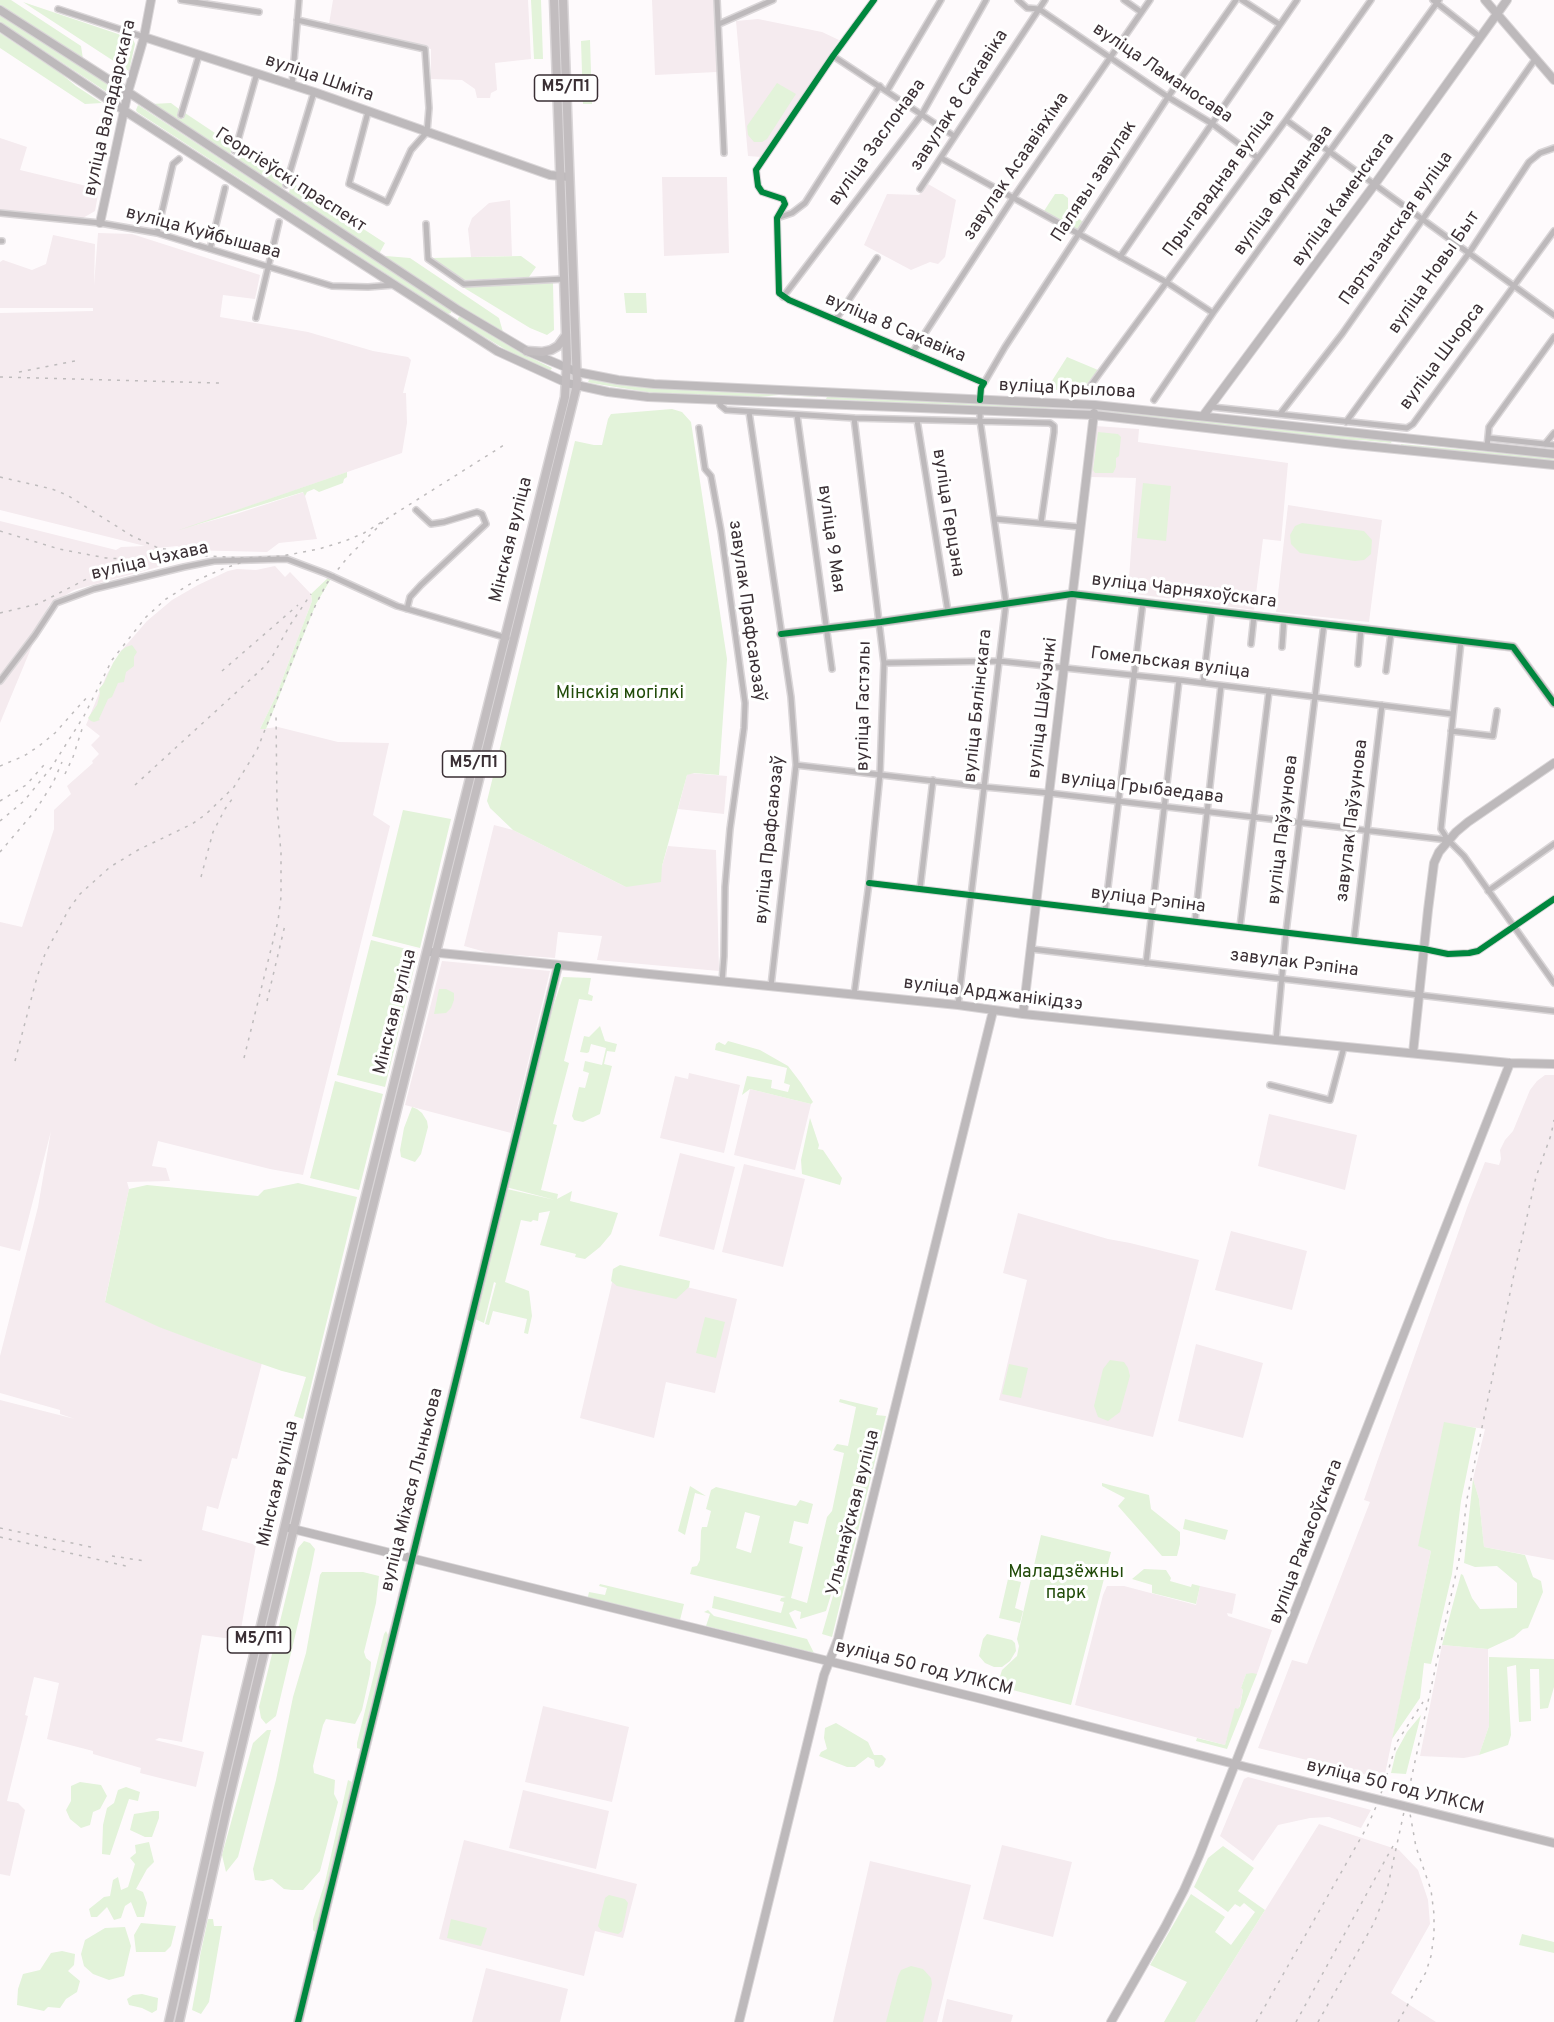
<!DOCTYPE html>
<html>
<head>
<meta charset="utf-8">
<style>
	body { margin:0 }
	canvas { display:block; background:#fefafc }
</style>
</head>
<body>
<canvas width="1554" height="2022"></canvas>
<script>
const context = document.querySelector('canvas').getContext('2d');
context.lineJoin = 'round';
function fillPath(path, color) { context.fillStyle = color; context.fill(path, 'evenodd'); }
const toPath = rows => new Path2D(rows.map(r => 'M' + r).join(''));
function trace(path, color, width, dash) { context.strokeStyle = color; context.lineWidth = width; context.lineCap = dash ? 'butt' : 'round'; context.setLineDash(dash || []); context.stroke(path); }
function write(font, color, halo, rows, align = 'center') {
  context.font = font + ' Overpass,sans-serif'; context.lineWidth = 6; context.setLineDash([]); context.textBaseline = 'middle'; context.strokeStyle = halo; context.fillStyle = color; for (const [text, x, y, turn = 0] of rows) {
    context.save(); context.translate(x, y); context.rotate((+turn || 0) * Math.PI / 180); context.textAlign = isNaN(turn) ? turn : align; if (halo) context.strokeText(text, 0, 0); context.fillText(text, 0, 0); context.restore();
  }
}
fillPath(toPath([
	[333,0,528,0,531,59,495,63,497,90,491,93,490,98,477,98,475,89,462,80,431,79,431,49,329,24],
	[652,0,714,0,717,72,655,75],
	[758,19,822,32,839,40,761,157,748,156,736,21],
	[0,138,27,147,20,170,99,189,95,211,83,218,0,210],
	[662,177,727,177,729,253,664,256],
	[928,184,956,200,945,257,938,264,930,262,911,270,864,245,887,194,919,195],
	[510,200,512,256,471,257,468,229,472,218,489,203],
	[98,233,132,234,260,275,255,299,223,295,220,317,308,332,373,351,408,357,411,360,403,393,406,393,407,423,402,453,192,526,236,514,304,492,317,539,279,543,267,552,187,550,177,546,158,548,165,552,162,566,74,590,49,605,0,723,0,521,116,550,121,547,145,546,0,510,0,313,93,311,93,308,0,308,0,262,3,260,32,270,46,264,53,235,95,244,94,286],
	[1095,426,1139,429,1138,442,1288,463,1281,541,1263,539,1254,610,1128,593,1136,478,1091,477],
	[1288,505,1382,520,1369,622,1276,612],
	[275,566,285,577,290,572,311,594,312,601,276,696,260,729,278,727,338,742,389,743,373,815,390,826,303,1175,270,1169,158,1141,152,1166,166,1168,170,1181,127,1182,129,1189,105,1301,215,1348,262,1363,237,1459,232,1458,218,1509,207,1506,202,1530,256,1545,239,1640,202,1635,182,1742,159,1738,155,1740,204,1752,196,1787,140,1773,141,1768,93,1754,93,1751,47,1739,59,1683,34,1677,25,1715,28,1716,7,1801,18,1803,25,1810,10,1876,0,1874,0,1400,75,1419,60,1414,60,1410,0,1393,0,1356,38,1207,51,1131,20,1251,0,1246,0,922,22,927,54,829,54,810,71,794,67,786,93,763,92,761,99,754,91,745,100,736,86,725,107,674,121,651,147,621,172,600,198,585,228,571,237,569,256,570],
	[690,773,727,776,724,814,678,809,687,775],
	[494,825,513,830,626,887,662,866,668,846,716,850,719,971,597,960,602,936,558,932,555,958,489,953,464,946],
	[442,961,550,971,511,1133,405,1105],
	[689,1073,740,1085,724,1153,660,1138,675,1076,688,1079],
	[1545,1075,1554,1075,1554,1560,1484,1547,1479,1499,1473,1479,1485,1429,1465,1426,1419,1546,1431,1551,1384,1779,1258,1748,1292,1660,1307,1664,1370,1502,1364,1500,1377,1462,1468,1205,1485,1162,1499,1165,1501,1159,1500,1150,1505,1140,1513,1131,1530,1090,1537,1081],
	[750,1089,811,1104,795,1170,734,1155],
	[1269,1114,1357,1135,1345,1190,1258,1166],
	[680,1153,735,1167,714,1250,659,1236],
	[744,1164,805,1179,783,1267,722,1252],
	[1018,1213,1108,1239,1130,1243,1199,1260,1153,1437,999,1400,1027,1280,1003,1273],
	[1231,1231,1307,1251,1292,1310,1215,1290],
	[615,1270,737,1299,715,1393,666,1382,654,1438,580,1418],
	[1196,1344,1263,1363,1243,1438,1178,1421],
	[1107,1586,1124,1586,1196,1605,1200,1586,1236,1594,1232,1614,1227,1613,1228,1616,1272,1630,1257,1674,1246,1674,1241,1688,1243,1690,1239,1709,1236,1709,1225,1745,1075,1705,1103,1595],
	[1442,1645,1488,1649,1489,1726,1479,1755,1464,1758,1420,1756],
	[543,1706,629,1727,612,1802,525,1782],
	[1248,1777,1371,1810,1361,1828,1329,1817,1310,1818,1278,1825,1253,1861,1220,1836,1244,1779],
	[523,1790,609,1811,596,1869,509,1848],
	[1319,1824,1399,1850,1418,1870,1428,1900,1430,1924,1391,1993,1436,2022,1195,2022],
	[464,1840,637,1884,623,1938,595,1931,584,1976,439,1939],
	[1002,1845,1072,1862,1053,1937,983,1919],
	[870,1861,971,1885,937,2022,833,2022],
	[486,1968,568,1989,560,2022,472,2022],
	[947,1999,1013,2015,1011,2022,942,2022]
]), '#f5ebef');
fillPath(toPath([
	[0,0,11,0,81,46,83,59,0,5],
	[531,0,541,0,543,59,534,59],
	[23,2,133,39,135,44,129,71],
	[0,14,115,89,118,94,113,96,0,22],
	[0,33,59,72,76,86,102,103,85,104,0,48],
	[590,40,592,104,583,104,581,41],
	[777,83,796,94,767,139,762,142,754,142,748,135,747,126],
	[171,103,179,109,177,116,183,119,185,113,233,145,230,155,238,160,241,155,238,153,240,149,284,178,282,188,289,193,291,182,385,243,379,254,151,104],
	[138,105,451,310,451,313,448,314,137,112,136,110],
	[1055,194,1063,194,1068,198,1068,209,1083,222,1078,230,1044,211],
	[386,256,410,258,499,318,503,332,496,330,385,257],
	[521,256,536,267,529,277,464,280,432,258],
	[553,282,554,330,547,335,530,328,461,286],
	[624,293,646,293,647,313,626,313],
	[461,316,521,353,552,368,550,371,518,357,458,321,458,318],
	[1067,357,1098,370,1081,391,1013,388,1024,379,1048,387],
	[590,378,637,386,817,395,817,397,779,395,758,397,653,393,591,383,588,382],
	[827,397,864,397,1088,408,1048,408,1032,410,826,399],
	[672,409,682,412,691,422,727,659,719,775,694,773,687,775,662,866,661,882,626,887,513,830,490,808,487,801,575,441,594,445,602,445,608,419,611,414],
	[1100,410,1158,415,1392,441,1391,443,1361,440,1347,440,1100,412],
	[1098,432,1118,434,1121,437,1119,456,1116,458,1116,467,1113,473,1095,473,1093,470],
	[1401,444,1554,458,1554,462,1401,445],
	[347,472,347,477,344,479,343,483,319,492,314,489,307,492,305,496,303,492,176,531],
	[1143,483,1171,486,1166,541,1137,538],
	[1302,523,1364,531,1372,540,1371,554,1364,560,1355,561,1300,553,1291,544,1290,535,1295,526],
	[330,576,332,577,316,604,266,729,260,729,276,696,312,601,311,594],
	[132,645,137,652,134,657,134,666,126,672,124,682,118,683,112,697,108,699,99,719,100,720,94,722,91,721,88,718,97,705,100,694,99,689,104,683,113,663,121,651,126,647],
	[403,810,451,819,420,948,372,936],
	[371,940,418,952,385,1087,337,1075],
	[563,977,591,978,588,994,593,996,592,1001,579,999,564,1061,569,1063,553,1124,557,1125,541,1190,558,1194,557,1199,572,1191,570,1201,618,1213,611,1234,600,1247,585,1259,575,1257,576,1254,540,1245,550,1211,539,1213,538,1221,533,1220,531,1222,521,1220,505,1282,529,1291,532,1316,528,1334,524,1333,527,1319,493,1311,489,1325,485,1324,496,1283,494,1282,484,1323,475,1319,507,1189,555,1200,506,1187,547,1025],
	[439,989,446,989,454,993,454,1000,451,1008,446,1013,434,1014],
	[600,1026,605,1041,617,1044,615,1052,607,1051,604,1064,612,1066,600,1114,583,1122,574,1120,572,1116,579,1087,585,1088,589,1073,583,1071,585,1061,602,1065,606,1048,591,1044,589,1052,587,1053,580,1052,584,1036,589,1037],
	[728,1041,760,1050,788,1066,801,1083,813,1102,811,1104,750,1089,742,1095,747,1076,772,1080,771,1088,788,1092,790,1085,784,1083,787,1068,715,1050,716,1044,719,1042,725,1045],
	[335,1081,383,1094,359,1190,310,1178],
	[412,1107,417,1109,422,1113,427,1121,428,1127,421,1154,415,1162,401,1157,400,1150,404,1128],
	[810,1118,819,1145,818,1149,823,1150,842,1178,840,1185,802,1174,801,1160],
	[298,1183,357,1197,303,1419,294,1416,306,1377,282,1371,215,1348,159,1327,105,1302,129,1189,147,1185,258,1196,264,1190],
	[620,1265,690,1281,689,1287,676,1299,617,1286,611,1281,613,1269],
	[705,1317,725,1322,716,1358,696,1353],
	[1110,1360,1124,1362,1128,1368,1130,1376,1120,1412,1108,1421,1098,1417,1094,1406,1103,1369],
	[1009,1364,1028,1368,1021,1398,1002,1394],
	[840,1399,878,1408,876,1415,886,1416,832,1637,822,1634,837,1582,863,1470,835,1582,826,1611,800,1619,801,1612,795,1610,789,1613,797,1629,712,1608,714,1596,781,1613,784,1602,780,1601,781,1598,786,1597,690,1574,692,1567,697,1566,700,1560,701,1531,702,1527,707,1527,711,1511,706,1509,711,1490,716,1487,786,1504,796,1506,800,1500,813,1504,808,1524,794,1521,789,1543,803,1547,791,1598,807,1603,827,1517,832,1511,844,1453,833,1450,837,1444,848,1446,856,1407,839,1402],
	[745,1512,760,1516,751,1553,736,1548],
	[1444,1422,1476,1428,1461,1501,1452,1574,1431,1664,1424,1663,1420,1698,1392,1739,1431,1551,1418,1546],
	[1473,1479,1479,1499,1484,1547,1525,1555,1533,1577,1541,1581,1543,1592,1528,1628,1523,1629,1514,1637,1488,1649,1442,1645,1461,1574,1463,1575,1472,1598,1480,1609,1517,1608,1517,1583,1497,1566,1475,1567,1464,1563],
	[1102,1483,1149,1495,1151,1509,1180,1532,1180,1544,1177,1556,1162,1556,1118,1506,1125,1498,1102,1486],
	[690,1486,706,1496,695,1493,685,1535,678,1531],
	[1185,1519,1228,1530,1225,1540,1183,1529],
	[1041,1535,1111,1552,1071,1705,997,1686,1002,1670,1017,1656,1019,1646,1017,1639],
	[304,1541,310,1543,315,1549,311,1569,276,1716,266,1724,261,1718,259,1707,298,1548],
	[1144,1569,1166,1570,1171,1578,1170,1581,1191,1587,1192,1584,1200,1586,1196,1604,1152,1593,1152,1585,1132,1579],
	[322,1572,363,1572,379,1576,376,1603,364,1652,366,1658,371,1662,370,1674,362,1710,355,1724,326,1719,323,1725,313,1766,314,1773,335,1780,334,1794,338,1802,320,1871,303,1890,292,1890,284,1889,272,1879,263,1881,255,1880,253,1869,276,1780,293,1697,306,1653,320,1575],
	[1008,1579,1021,1582,1015,1608,1023,1611,1020,1623,999,1618],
	[600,1584,684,1604,679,1624,617,1609,615,1604,603,1601,598,1604,587,1601,589,1592,605,1595,607,1588,599,1586],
	[708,1610,714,1616,807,1639,814,1653,706,1626,710,1614,704,1612],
	[386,1631,388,1635,360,1749,357,1748,357,1743,384,1634],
	[987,1634,1012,1640,1015,1643,1016,1651,1010,1661,1002,1667,994,1667,985,1663,979,1656,983,1639],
	[1489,1657,1554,1659,1554,1687,1548,1708,1540,1709,1539,1669,1530,1669,1531,1721,1519,1722,1516,1665,1507,1667,1511,1735,1508,1745,1479,1755,1489,1726],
	[1252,1673,1257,1674,1227,1749,1196,1741,1197,1738,1225,1745,1235,1708,1238,1709,1240,1706,1243,1690,1241,1688,1246,1674],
	[1421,1715,1406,1774,1391,1773,1396,1752,1407,1732],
	[836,1723,868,1742,874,1755,882,1755,886,1759,883,1765,879,1768,875,1766,874,1760,868,1757,855,1767,847,1767,819,1756,821,1752,827,1749,824,1738,825,1728],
	[267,1730,271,1730,238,1857,226,1872,222,1855,253,1743],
	[348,1780,352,1782,331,1876,315,1932,313,1930,313,1920,325,1882],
	[80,1782,101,1785,107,1796,100,1809,93,1812,90,1825,81,1828,70,1819,66,1810,71,1801,71,1786],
	[126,1787,140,1792,138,1801,129,1799,110,1855,102,1854,103,1825,107,1808,114,1803,118,1790],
	[153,1811,159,1811,159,1818,152,1837,145,1837,130,1830,134,1814],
	[149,1842,154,1862,147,1869,136,1889,143,1892,147,1903,144,1917,137,1917,131,1902,125,1906,121,1918,114,1920,107,1907,97,1917,91,1917,89,1909,104,1897,110,1896,113,1880,118,1877,121,1890,128,1887,135,1864,130,1858,136,1853,135,1845],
	[1223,1846,1254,1868,1238,1891,1265,1910,1195,2022,1164,2022,1187,1982,1150,1965,1191,1894,1225,1917,1215,1932,1231,1945,1255,1912,1244,1903,1240,1907,1235,1904,1228,1912,1194,1887,1208,1858],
	[609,1895,625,1899,628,1903,622,1931,618,1934,601,1930,598,1926,605,1898],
	[208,1919,213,1919,214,1926,222,1926,209,2002,201,2014,192,2010,198,1977,200,1956],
	[451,1919,487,1928,481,1946,447,1938],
	[141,1923,176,1926,171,1946,165,1952,136,1952,134,1935],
	[125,1927,131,1946,124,1976,109,1980,93,1974,84,1966,81,1954,85,1940,105,1928],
	[1522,1934,1554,1942,1554,1953,1519,1945],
	[62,1951,75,1954,74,1965,68,1971,80,1981,77,1992,66,1999,60,2008,48,2007,44,2011,17,2005,18,1989,23,1974,40,1970,51,1953],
	[911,1966,923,1969,931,1978,932,1984,923,2022,886,2022,898,1976,901,1970],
	[142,1994,158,1998,157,2010,152,2013,142,2008,129,2005,127,1999,133,1995]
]), '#e3f3da');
const street = toPath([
	[181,0,259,12],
	[717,0,724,153],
	[874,0,833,56,756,170,758,186,762,192,783,199,785,204,777,218,779,293,789,300,984,383,981,388,980,400],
	[1018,0,1027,8,1039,9,1168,97,1211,123,1258,158],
	[1124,0,1141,12],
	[1242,0,1279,24],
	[1433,0,1480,37],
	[58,9,144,37],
	[297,20,425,49,429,108,427,132,411,150,387,202,349,184,368,112],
	[719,24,773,0],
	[833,56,954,136],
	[292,85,299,0],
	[887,91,941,0],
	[181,115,199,55],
	[1286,120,1554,315],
	[235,151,257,73],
	[941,158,1166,282,1213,313],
	[286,185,314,92],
	[920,189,1045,0],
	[0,213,100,223,157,233,332,286,368,287,394,285],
	[777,218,792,213,805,203,880,86],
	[426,224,428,259,464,284,564,279],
	[157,233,173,164,179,159],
	[0,241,2,241],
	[210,249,225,188],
	[1120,257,1297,0],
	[783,297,922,114,986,0],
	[256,318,279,222],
	[836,319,877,258],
	[912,353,1013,198,1150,0],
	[984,383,1005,347,1168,97,1236,0],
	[1091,385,1286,120,1371,0],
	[719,399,720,405,726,410,854,418,1050,423,1054,426,1054,432,1041,523],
	[1154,400,1213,313,1439,0],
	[1212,407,1407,428,1413,424,1554,231],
	[749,412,791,697,796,765,771,986],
	[1280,414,1342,334,1536,58],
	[797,415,832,669],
	[917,420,948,612],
	[1346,422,1469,253,1529,162,1540,153,1554,148],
	[699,428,705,469,711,476,721,531,745,703,744,728,730,829,725,887,724,956,722,982],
	[1489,438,1554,445],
	[1545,444,1554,433],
	[1487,447,1489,427,1554,337],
	[995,519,1080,527],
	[407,609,410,597,421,585,486,524,482,514,477,512,444,522,431,524,416,510],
	[1461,641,1441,829,1448,840,1464,856,1554,983],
	[1251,644,1254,616],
	[1282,647,1284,619],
	[884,663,999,661,1179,680,1452,714],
	[1358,664,1361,629],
	[1386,671,1391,633],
	[0,681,35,635,56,603,94,589,184,567,214,561,287,559,327,574,397,606,507,638],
	[1203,683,1212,610],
	[1451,731,1493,736,1497,711],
	[796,765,985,787,1049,793,1448,840],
	[869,883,1424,949,1448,954,1469,953,1478,951,1554,899],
	[920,889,933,780],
	[1488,891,1554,844],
	[1105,911,1143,602],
	[1195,921,1221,686],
	[1240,927,1269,691],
	[1354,940,1382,705],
	[1031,949,1554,1011],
	[1146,963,1179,680],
	[854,995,869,883,880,774,884,663,854,418],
	[958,1005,1006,603,980,420,980,411],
	[1276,1040,1286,932,1324,624],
	[1270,1085,1330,1100,1344,1047]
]);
const secondary = toPath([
	[1485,0,1554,80],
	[0,10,128,92,458,310,527,351,577,372,618,380,654,384,1095,405,1554,454],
	[0,27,125,111,497,351,567,383,608,392,648,397,1094,415,1345,444,1554,465],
	[144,37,314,92,550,175,569,177],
	[100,223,128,92,144,37,151,0],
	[1203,416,1375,184,1507,0],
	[781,634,881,622,1072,594,1513,647,1554,703],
	[430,952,958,1005,1023,1014,1276,1040,1510,1063,1554,1064],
	[1023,1014,1094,413],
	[1413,1053,1428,910,1434,863,1439,852,1456,832,1468,822,1554,763],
	[289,1528,982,1699,1246,1767,1554,1843],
	[298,2022,558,966],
	[739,2022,824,1675,838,1639,864,1534,993,1011],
	[1111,2022,1165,1927,1184,1890,1199,1856,1510,1063]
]);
const primary = toPath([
	[527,351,542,352,551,350,558,346,566,335],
	[169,2022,219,1801,316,1396,565,397,567,359,554,0],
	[179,2022,228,1803,318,1427,577,385,563,0]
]);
trace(street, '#dad6d8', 8);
trace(secondary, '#dad6d8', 10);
trace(primary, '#dad6d8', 11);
trace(street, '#bdb9bb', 5);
trace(secondary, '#bdb9bb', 8);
trace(primary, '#c2bdbf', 8);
trace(toPath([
	[19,372,80,360],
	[0,377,219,383],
	[0,477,52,489,67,495,132,536,156,547,173,551],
	[0,531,59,549,106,558,125,559],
	[0,613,38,604,106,569,149,557,174,554,243,558,282,556,319,549,345,541,364,533,385,520,504,445],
	[222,671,298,605],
	[0,766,24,756,39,746,55,733,88,696],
	[65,774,73,757,83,726],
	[135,785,264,667,272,657,290,625,311,594],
	[0,801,26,785,44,765],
	[0,821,24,801,51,768,84,716,112,660,146,617,166,599,195,581,225,568,246,561],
	[0,852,35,811,53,783,62,762],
	[201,877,213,832,225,809,235,795],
	[267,1001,285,925],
	[244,1058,278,921,281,897,281,853,277,806,276,714],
	[15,1061,37,977,45,954,69,909,80,894,110,867,138,850,192,824,205,815,234,787,257,750,302,636,316,604,327,583,348,557,385,520],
	[0,1528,91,1547],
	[0,1537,126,1566],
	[112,1556,145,1561],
	[1256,2022,1367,1827,1379,1800,1397,1742,1423,1702],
	[1296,2022,1393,1846],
	[1318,2022,1374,1923,1387,1890,1460,1555,1467,1499,1514,1274,1536,1177,1551,1135,1554,1120],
	[1398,2022,1426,1972,1431,1956,1434,1935,1434,1914,1431,1890,1416,1847,1409,1808]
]), '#bebbbc', 1.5, [3, 6]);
trace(toPath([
	[874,0,833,56,756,170,758,186,762,192,783,199,785,204,777,218,779,293,789,300,984,383,981,388,980,400],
	[781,634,881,622,1072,594,1513,647,1554,703],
	[869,883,1424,949,1448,954,1469,953,1478,951,1554,899],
	[298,2022,558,966]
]), '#00873e', 6);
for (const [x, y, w] of [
	[566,88,63],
	[474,764,63],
	[259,1640,63]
]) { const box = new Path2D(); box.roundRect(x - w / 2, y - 13, w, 26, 4.5); context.fillStyle = '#fff'; context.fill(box); trace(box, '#3a2f34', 1.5); }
write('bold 16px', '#3a2f34', null, [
	["М5/П1",566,88],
	["М5/П1",474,764],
	["М5/П1",259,1640]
]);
write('18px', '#3a2f34', '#fff', [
	["вуліца Ламаносава",1162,74,34],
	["вуліца Шміта",319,79,19],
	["завулак 8 Сакавіка",960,101,-57],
	["вуліца Валадарскага",111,108,-77],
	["вуліца Заслонава",878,143,-54],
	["завулак Асаавіяхіма",1017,167,-56],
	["Георгіеўскі праспект",290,181,33],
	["Палявы завулак",1095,182,-57],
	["Прыгарадная вуліца",1220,184,-54],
	["вуліца Фурманава",1284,191,-54],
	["вуліца Каменскага",1344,200,-54],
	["Партызанская вуліца",1397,229,-55],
	["вуліца Куйбышава",203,234,15],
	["вуліца Новы Быт",1435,273,-55],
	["вуліца 8 Сакавіка",895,329,23],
	["вуліца Шчорса",1443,357,-53],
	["вуліца Крылова",1067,390,3],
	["вуліца Герцэна",947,513,81],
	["вуліца 9 Мая",830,539,82],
	["Мінская вуліца",512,540,-76],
	["вуліца Чэхава",150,562,-13],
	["вуліца Чарняхоўскага",1184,592,7],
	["завулак Прафсаюзаў",746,611,82],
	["Гомельская вуліца",1170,664,7],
	["вуліца Гастэлы",865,706,-89],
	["вуліца Бялінскага",979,706,-84],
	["вуліца Шаўчэнкі",1044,708,-83],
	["вуліца Грыбаедава",1142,789,7],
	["завулак Паўзунова",1353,821,-83],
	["вуліца Паўзунова",1284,830,-83],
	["вуліца Прафсаюзаў",771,840,-84],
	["вуліца Рэпіна",1148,901,7],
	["завулак Рэпіна",1294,964,7],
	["вуліца Арджанікідзэ",993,995,7],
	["Мінская вуліца",396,1012,-76],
	["Мінская вуліца",279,1484,-77],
	["вуліца Міхася Лынькова",413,1490,-76],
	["Ульянаўская вуліца",854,1513,-76],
	["вуліца Ракасоўскага",1307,1542,-69],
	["вуліца 50 год УЛКСМ",924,1669,14],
	["вуліца 50 год УЛКСМ",1395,1788,14]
]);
write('18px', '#214b09', '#fff', [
	["Мінскія могілкі",620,694],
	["Маладзёжны",1066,1573],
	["парк",1066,1594]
]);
</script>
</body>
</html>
